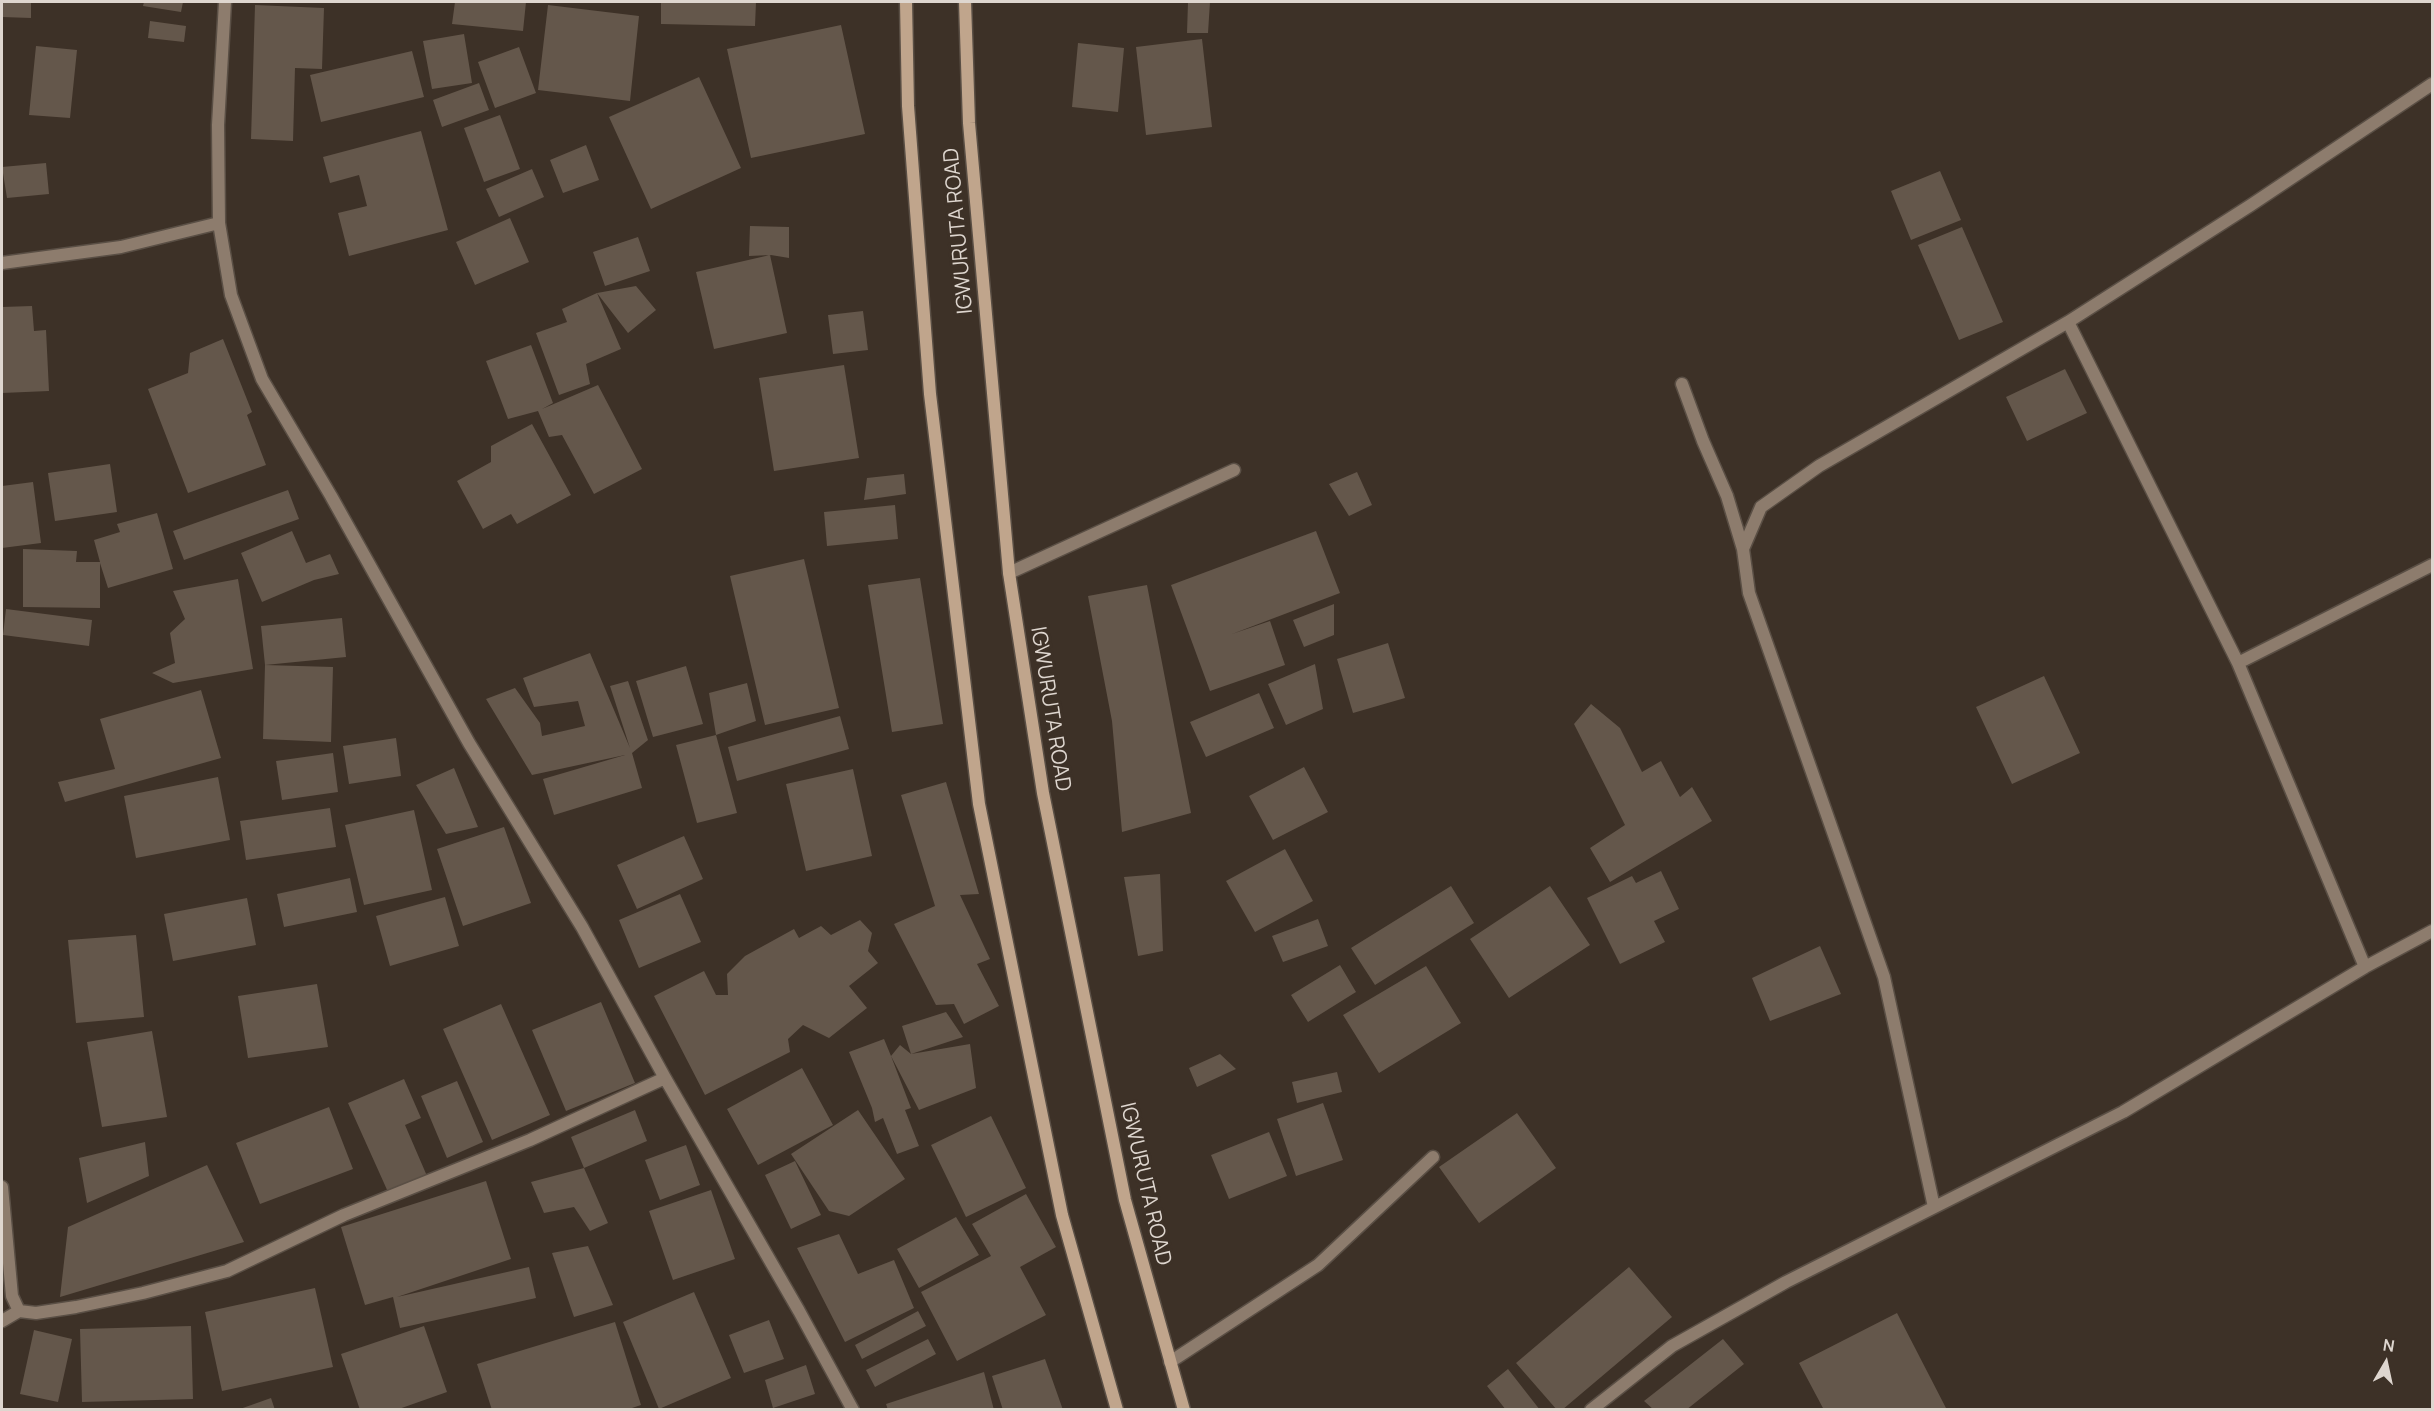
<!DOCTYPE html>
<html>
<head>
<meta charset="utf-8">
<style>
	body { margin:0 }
	#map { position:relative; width:2434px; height:1411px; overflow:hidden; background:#3d3127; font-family:Manrope,sans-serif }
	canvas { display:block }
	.frame { position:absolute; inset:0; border:3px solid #ded6cf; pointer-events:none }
	.north { position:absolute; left:2356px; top:1333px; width:60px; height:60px; -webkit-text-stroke:4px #3d3127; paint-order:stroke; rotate:9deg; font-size:16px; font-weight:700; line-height:24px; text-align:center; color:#ded6cf }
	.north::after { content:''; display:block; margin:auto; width:21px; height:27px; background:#ded6cf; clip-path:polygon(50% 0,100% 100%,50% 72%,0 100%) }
</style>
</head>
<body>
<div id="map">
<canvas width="2434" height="1411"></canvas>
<div class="frame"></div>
<div class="north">N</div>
</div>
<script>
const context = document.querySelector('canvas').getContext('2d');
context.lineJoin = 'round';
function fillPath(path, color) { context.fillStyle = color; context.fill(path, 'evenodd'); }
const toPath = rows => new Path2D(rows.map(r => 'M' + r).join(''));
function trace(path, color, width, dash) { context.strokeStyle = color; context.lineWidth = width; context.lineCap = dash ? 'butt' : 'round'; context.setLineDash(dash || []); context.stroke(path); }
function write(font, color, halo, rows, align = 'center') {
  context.font = font + ' Manrope,sans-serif'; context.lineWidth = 6; context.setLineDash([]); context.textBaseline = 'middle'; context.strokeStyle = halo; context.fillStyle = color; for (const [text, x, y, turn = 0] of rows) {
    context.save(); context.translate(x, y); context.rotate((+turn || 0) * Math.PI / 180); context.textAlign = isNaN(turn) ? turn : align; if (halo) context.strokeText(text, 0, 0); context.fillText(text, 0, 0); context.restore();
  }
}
fillPath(toPath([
	[2,2,31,2,31,18,2,17],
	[144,2,183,2,181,12,143,6],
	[455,2,526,2,523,31,452,24],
	[661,2,756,2,755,26,661,24],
	[1188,2,1210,2,1208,33,1187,33],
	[255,5,324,8,322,69,295,68,293,141,251,139],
	[548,5,639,16,630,101,538,90],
	[150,21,186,26,184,42,148,38],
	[841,25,865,134,751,158,727,49],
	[464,34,472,83,432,89,423,41],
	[1202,39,1212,127,1146,135,1136,47],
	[1078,43,1124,48,1118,112,1072,107],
	[36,46,77,50,70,118,29,115],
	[519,47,536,93,495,108,478,62],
	[412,51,424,97,321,122,310,75],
	[699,77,741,168,651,209,609,117],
	[479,83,489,110,442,127,433,100],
	[500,115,520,169,484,182,464,128],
	[421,131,448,230,349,256,338,213,367,206,359,175,330,183,323,157],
	[586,145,599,180,563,193,550,160],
	[46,163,49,194,7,198,2,167],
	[532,169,544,197,499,217,486,189],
	[1940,171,1961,220,1911,240,1891,191],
	[510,218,529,262,475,285,456,242],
	[750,226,789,227,789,258,771,255,749,256],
	[1962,227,2003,322,1959,340,1918,245],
	[638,237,650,271,605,286,593,252],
	[770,255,787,333,714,349,696,272],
	[636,286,656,310,628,333,597,293,621,349,586,364,590,384,559,395,536,333,567,322,562,309,597,293],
	[32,306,34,331,46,330,49,391,2,393,2,307],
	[863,311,868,350,833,354,828,315],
	[223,339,252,412,247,415,266,465,188,493,148,389,188,373,190,353],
	[531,345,553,403,542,409,598,385,642,469,594,494,562,435,549,437,538,411,508,419,486,361],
	[844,365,859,458,774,471,759,378],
	[2065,369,2087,413,2027,441,2006,397],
	[532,424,571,495,517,524,511,514,483,529,457,481,491,462,491,446],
	[110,464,117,512,55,521,48,473],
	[1357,472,1372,505,1349,516,1329,484],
	[904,474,906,494,864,500,867,478],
	[33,482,41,543,2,548,2,486],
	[288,490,299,519,184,560,173,531],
	[895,505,898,539,827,546,824,512],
	[157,513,173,569,108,588,100,563,100,608,23,607,23,549,77,551,76,562,100,562,94,540,120,532,117,524],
	[292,531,306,563,330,554,339,574,314,580,262,602,241,553],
	[1316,531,1340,593,1232,634,1270,621,1285,665,1210,691,1171,585],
	[804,559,839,708,765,725,730,576],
	[920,578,943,724,892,732,868,585],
	[238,579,253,669,173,683,152,673,175,663,170,633,185,619,173,591],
	[1147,585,1191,813,1122,832,1112,721,1088,596],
	[1334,604,1334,635,1304,647,1293,620],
	[6,609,92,620,89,646,3,635],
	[342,618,346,657,265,665,333,667,331,742,263,739,265,665,261,626],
	[1388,643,1405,698,1353,713,1337,659],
	[590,653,630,748,610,686,628,681,648,740,632,753,642,788,554,815,543,779,625,755,532,775,486,699,515,688,540,723,542,736,585,726,578,701,534,707,523,678],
	[1315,664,1323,709,1286,725,1268,684],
	[686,666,703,724,653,737,636,681],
	[2044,676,2080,753,2012,784,1976,707],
	[747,683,756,721,716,735,737,813,697,823,676,745,716,735,709,693],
	[201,690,221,758,65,802,58,782,115,769,100,719],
	[1259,693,1274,728,1206,757,1190,722],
	[1591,704,1620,728,1642,772,1661,761,1680,797,1692,787,1712,821,1610,882,1590,848,1625,825,1574,724],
	[840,716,849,749,737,781,728,747],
	[396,738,401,776,349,784,343,746],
	[333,753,338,792,282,800,276,761],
	[1304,767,1328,812,1273,840,1249,796],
	[454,768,478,827,446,834,416,785],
	[853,769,872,856,806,871,786,784],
	[218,777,230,840,136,858,124,796],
	[946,782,979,894,960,895,990,959,977,964,999,1006,964,1024,954,1004,936,1005,894,924,935,906,901,795],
	[330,808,336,847,246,860,240,821],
	[414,810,432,890,364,905,345,825],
	[504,827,531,903,463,926,437,849],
	[684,836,703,879,637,909,617,865],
	[1285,849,1313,901,1255,932,1226,881],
	[1661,871,1679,909,1654,921,1665,942,1620,964,1587,898,1632,876,1636,883],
	[1160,874,1163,951,1138,956,1124,877],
	[350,878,357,912,284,927,277,894],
	[1451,886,1474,923,1375,985,1351,948],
	[1550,886,1590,945,1509,998,1470,939],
	[680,894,701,942,639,968,619,920],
	[445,897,459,946,390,966,376,916],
	[247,898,256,945,173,961,164,914],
	[1318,919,1328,946,1283,962,1272,936],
	[860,920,872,933,868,951,878,963,849,986,867,1008,829,1038,803,1025,788,1039,790,1052,705,1095,654,996,704,971,716,995,728,995,727,974,745,956,794,929,799,938,821,926,831,935],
	[136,935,144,1017,76,1023,68,940],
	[1820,946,1841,994,1770,1021,1752,978],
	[1340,965,1356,992,1308,1022,1291,995],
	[1426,966,1461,1023,1379,1073,1343,1015],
	[317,984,328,1047,248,1058,238,996],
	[601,1002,635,1083,566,1111,532,1030],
	[501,1004,550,1115,492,1140,443,1029],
	[946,1012,963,1037,911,1054,902,1026],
	[152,1031,167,1117,102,1127,87,1042],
	[884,1039,891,1056,900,1045,911,1054,970,1044,976,1088,919,1110,891,1056,911,1108,905,1110,919,1146,897,1154,883,1118,875,1122,872,1108,849,1052],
	[1220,1054,1236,1069,1197,1087,1189,1068],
	[802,1068,833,1125,758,1165,727,1109],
	[1337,1072,1342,1092,1297,1103,1292,1082],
	[404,1079,421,1118,405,1125,427,1176,388,1192,348,1103],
	[457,1081,483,1142,447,1158,421,1096],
	[1323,1103,1343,1160,1296,1176,1277,1119],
	[329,1107,353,1169,260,1204,236,1143],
	[635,1110,647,1141,584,1168,571,1137],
	[858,1110,905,1179,849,1216,829,1211,791,1154],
	[1517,1113,1556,1168,1479,1223,1439,1167],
	[991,1116,1026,1188,966,1217,931,1145],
	[1269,1132,1287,1176,1229,1199,1211,1155],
	[145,1142,149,1176,87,1203,79,1158],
	[686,1145,700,1185,660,1200,645,1160],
	[795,1161,821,1215,791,1229,765,1175],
	[207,1165,244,1242,60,1297,68,1227],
	[584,1168,608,1223,590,1231,574,1207,544,1213,531,1182],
	[486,1181,511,1259,397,1297,529,1267,536,1298,400,1328,393,1297,365,1305,341,1227],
	[711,1190,735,1259,673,1280,649,1211],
	[1026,1194,1056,1247,1020,1267,1046,1315,957,1361,921,1292,991,1256,972,1224],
	[956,1217,979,1255,919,1288,897,1249],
	[839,1234,858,1274,894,1260,914,1308,845,1342,797,1248],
	[588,1246,613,1305,574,1317,552,1253],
	[1629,1267,1672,1317,1562,1410,1557,1410,1516,1363],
	[315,1288,333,1367,222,1391,205,1312],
	[694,1292,731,1378,659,1409,623,1322],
	[918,1311,926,1326,862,1359,855,1345],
	[1897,1313,1947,1410,1824,1410,1799,1363],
	[769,1320,784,1359,744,1373,729,1335],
	[615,1322,641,1405,626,1410,492,1410,477,1364],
	[191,1326,193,1399,82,1402,80,1329],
	[424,1326,447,1392,396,1410,360,1410,341,1354],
	[34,1330,72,1339,58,1402,20,1394],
	[928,1339,936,1354,875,1387,866,1370],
	[1723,1339,1744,1364,1686,1410,1654,1410,1644,1401],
	[1045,1359,1063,1410,1003,1410,992,1376],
	[806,1365,815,1394,773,1408,765,1380],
	[1508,1369,1540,1410,1506,1410,1487,1386],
	[984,1372,994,1410,888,1410,886,1404],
	[271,1398,275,1410,240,1410,240,1409]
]), '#64574b');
const lane = toPath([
	[1009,573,1234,470]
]);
const street = toPath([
	[225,2,218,125,219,223,231,295,262,379,331,496,469,743,582,927,665,1078,799,1311,853,1410],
	[2,263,121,247,219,223],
	[2068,322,2238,663,2365,967],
	[1682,384,1703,441,1727,496,1743,549],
	[2238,663,2432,565],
	[2,1187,12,1296,19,1311,36,1313,76,1307,143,1293,227,1271,344,1215,530,1140,665,1078],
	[1934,1207,1884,977,1749,593,1743,549,1761,507,1819,466,2068,322,2251,205,2432,84],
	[2,1321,19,1311],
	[1170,1362,1318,1265,1433,1157],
	[1591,1410,1672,1346,1786,1282,2123,1112,2365,967,2432,931]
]);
const secondary = toPath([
	[906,2,908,106,930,394,979,804,1062,1215,1117,1410],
	[965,2,969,123,1009,573,1043,793,1125,1200,1184,1410]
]);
trace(lane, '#5a4f45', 15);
trace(street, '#5a4f45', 15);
trace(secondary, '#5a4f45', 15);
trace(lane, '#8d7c6d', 12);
trace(street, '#8d7c6d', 12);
trace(secondary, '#c0a58c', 12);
write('21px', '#ded6cf', '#3d3127', [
	["IGWURUTA ROAD",959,231,-95],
	["IGWURUTA ROAD",1050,709,81],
	["IGWURUTA ROAD",1145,1184,77]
]);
</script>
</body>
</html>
